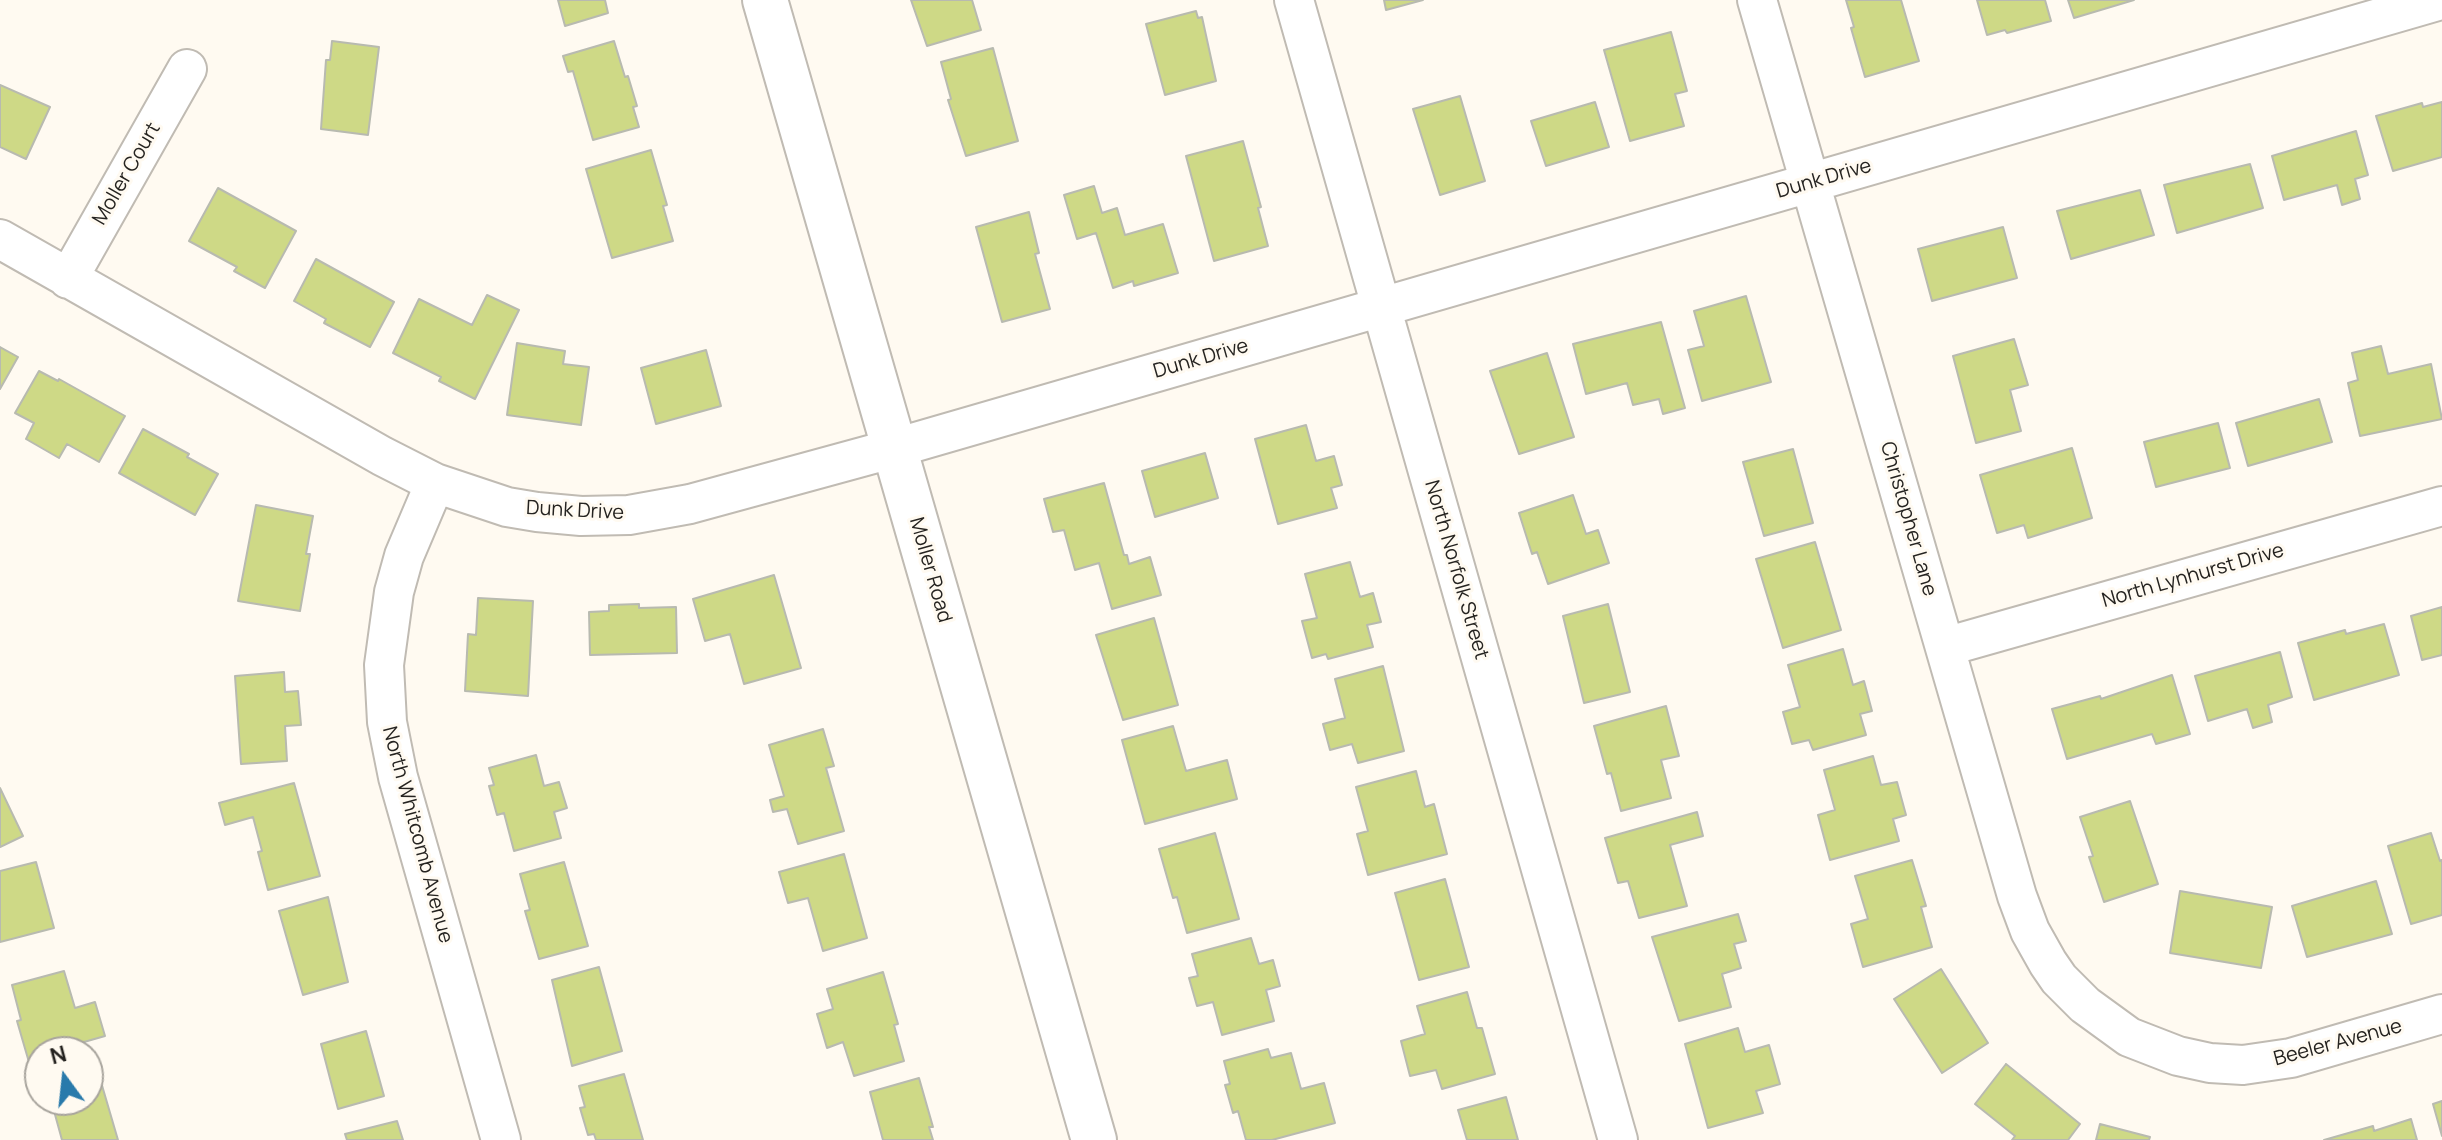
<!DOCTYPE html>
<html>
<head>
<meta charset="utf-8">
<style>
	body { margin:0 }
	#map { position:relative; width:2442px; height:1140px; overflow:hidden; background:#fffaf1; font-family:Manrope,sans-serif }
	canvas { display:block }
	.north { position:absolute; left:24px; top:1036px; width:80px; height:80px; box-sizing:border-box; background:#fffaf1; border:2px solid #a8a49d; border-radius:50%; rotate:345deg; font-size:22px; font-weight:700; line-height:32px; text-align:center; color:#252320 }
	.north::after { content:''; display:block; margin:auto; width:28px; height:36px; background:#297aab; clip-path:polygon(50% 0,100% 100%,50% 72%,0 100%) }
</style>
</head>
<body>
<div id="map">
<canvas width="2442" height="1140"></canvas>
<div class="north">N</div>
</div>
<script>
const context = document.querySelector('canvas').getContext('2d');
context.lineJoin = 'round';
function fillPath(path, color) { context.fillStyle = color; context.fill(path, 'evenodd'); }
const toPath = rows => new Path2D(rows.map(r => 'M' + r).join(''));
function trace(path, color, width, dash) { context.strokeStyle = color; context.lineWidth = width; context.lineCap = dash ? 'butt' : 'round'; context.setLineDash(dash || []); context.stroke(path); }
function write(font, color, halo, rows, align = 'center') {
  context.font = font + ' Manrope,sans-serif'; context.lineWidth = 6; context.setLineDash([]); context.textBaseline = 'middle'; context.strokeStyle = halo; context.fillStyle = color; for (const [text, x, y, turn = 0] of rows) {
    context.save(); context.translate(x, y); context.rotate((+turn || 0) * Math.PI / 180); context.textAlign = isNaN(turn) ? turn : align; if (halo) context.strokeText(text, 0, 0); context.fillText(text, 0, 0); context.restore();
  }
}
const building = toPath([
	[558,0,605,0,608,13,565,26,558,0],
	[911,0,972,0,981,30,927,46,911,0],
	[1384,0,1423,0,1386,10,1384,0],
	[1846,0,1901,0,1919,61,1865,77,1851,28,1854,27,1846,0],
	[1977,0,2045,0,2051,21,2007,33,2005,30,1987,35,1977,0],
	[2068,0,2134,0,2074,18,2068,0],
	[1196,11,1198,18,1202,17,1216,81,1165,95,1146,24,1196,11],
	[1671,32,1687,91,1675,94,1684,126,1630,141,1604,50,1671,32],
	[332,41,379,47,368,135,321,129,326,60,330,60,332,41],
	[614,41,625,77,628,76,637,106,633,107,639,127,593,140,573,71,568,72,563,56,614,41],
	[993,48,1018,141,966,156,948,100,951,99,941,62,993,48],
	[0,85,50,107,26,159,0,147,0,85],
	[1460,96,1485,181,1440,195,1413,109,1460,96],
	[1595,102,1609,147,1546,166,1531,121,1595,102],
	[2442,102,2442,157,2393,171,2376,116,2422,103,2423,107,2442,102],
	[2356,131,2368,175,2355,179,2360,199,2342,205,2337,185,2284,200,2272,156,2356,131],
	[1243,141,1261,207,1258,208,1268,246,1214,261,1186,156,1243,141],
	[651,150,667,205,663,206,673,241,612,258,586,169,651,150],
	[2250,164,2263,208,2177,233,2164,185,2250,164],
	[1094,186,1102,213,1117,208,1125,235,1163,224,1178,273,1134,286,1133,281,1113,288,1096,233,1077,239,1064,195,1094,186],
	[218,188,296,231,265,288,234,271,237,267,189,241,218,188],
	[2140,190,2154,235,2071,259,2057,211,2140,190],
	[1029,212,1039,253,1035,254,1050,309,1002,322,976,227,1029,212],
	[2003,227,2017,278,1932,301,1918,249,2003,227],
	[316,259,394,302,370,347,324,323,326,319,294,301,316,259],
	[487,295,519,310,475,399,439,381,441,377,393,353,419,299,472,325,487,295],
	[1746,296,1771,382,1702,401,1688,350,1704,346,1694,311,1746,296],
	[1661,322,1685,408,1663,414,1659,399,1633,405,1627,383,1586,394,1573,344,1661,322],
	[2014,339,2028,385,2010,390,2021,431,1976,443,1953,356,2014,339],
	[517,343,565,351,563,364,589,367,581,425,507,415,517,343],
	[2381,346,2388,374,2431,364,2442,419,2360,436,2348,383,2358,380,2352,353,2381,346],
	[0,347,18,357,0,389,0,347],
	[706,350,721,406,656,424,641,368,706,350],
	[1547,353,1574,437,1519,454,1490,371,1547,353],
	[39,371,58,381,59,379,125,416,99,462,67,444,59,458,26,439,34,423,15,413,39,371],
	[2319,399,2332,442,2248,466,2236,423,2319,399],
	[2218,423,2230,468,2156,487,2144,442,2218,423],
	[1306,425,1316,461,1334,456,1342,485,1331,488,1337,508,1278,524,1255,439,1306,425],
	[143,429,189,454,187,457,218,474,195,515,119,473,143,429],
	[2072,448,2092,518,2028,538,2024,525,1997,533,1980,475,2072,448],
	[1793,449,1813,523,1764,536,1743,462,1793,449],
	[1205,453,1218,498,1155,517,1142,471,1205,453],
	[1104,483,1124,555,1127,555,1129,564,1150,557,1161,595,1112,609,1099,563,1075,570,1064,530,1053,532,1044,499,1104,483],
	[1573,495,1586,534,1598,530,1609,563,1548,584,1537,552,1532,554,1519,513,1573,495],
	[256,505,313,516,306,554,310,554,300,611,238,601,256,505],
	[1815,542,1841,630,1783,648,1756,559,1815,542],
	[1350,562,1360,597,1373,593,1381,622,1367,625,1373,647,1328,659,1326,654,1312,658,1302,621,1317,618,1305,574,1350,562],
	[774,575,801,668,744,684,730,634,705,641,693,599,774,575],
	[478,598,533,601,528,696,465,691,468,634,476,635,478,598],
	[639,604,639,608,676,607,677,653,590,655,589,612,609,611,609,605,639,604],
	[1608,604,1630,692,1584,703,1563,616,1608,604],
	[2442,607,2442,655,2422,660,2411,616,2442,607],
	[1154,618,1178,705,1123,720,1096,635,1154,618],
	[2384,624,2399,675,2314,700,2298,643,2345,630,2346,634,2384,624],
	[1843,649,1853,685,1864,681,1872,711,1860,714,1866,735,1813,750,1809,740,1792,744,1783,712,1800,707,1788,665,1843,649],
	[2280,652,2292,697,2268,705,2272,722,2253,728,2247,709,2208,721,2195,676,2280,652],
	[1383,666,1404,751,1358,763,1352,744,1330,750,1323,724,1345,718,1335,679,1383,666],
	[284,672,285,692,298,691,301,725,285,726,287,761,241,764,235,676,284,672],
	[2172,675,2190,734,2156,744,2152,734,2067,759,2052,709,2100,696,2101,699,2172,675],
	[1666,706,1679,756,1661,760,1671,798,1621,811,1611,773,1607,774,1594,726,1666,706],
	[1173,726,1186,771,1227,760,1237,799,1145,824,1122,740,1173,726],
	[823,729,834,766,826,768,844,831,798,844,787,809,773,812,770,800,784,796,769,745,823,729],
	[536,755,544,786,559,782,567,808,554,812,561,838,514,851,504,813,497,815,489,786,494,785,489,768,536,755],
	[1873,756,1881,785,1897,782,1906,815,1893,819,1899,841,1830,860,1818,815,1835,810,1824,770,1873,756],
	[1416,771,1425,807,1434,804,1447,854,1368,875,1357,834,1368,831,1356,787,1416,771],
	[294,783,320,876,268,890,258,852,262,851,253,817,225,825,219,803,294,783],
	[0,788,23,836,0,847,0,788],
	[2130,801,2158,884,2104,902,2089,857,2093,856,2080,817,2130,801],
	[1697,812,1703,836,1670,845,1687,906,1639,918,1628,881,1618,883,1605,838,1697,812],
	[1215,833,1239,919,1187,933,1177,897,1173,898,1159,849,1215,833],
	[2431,833,2440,861,2442,860,2442,915,2411,924,2388,846,2431,833],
	[844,854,867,938,823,951,808,898,788,903,779,872,844,854],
	[1912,860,1926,906,1921,907,1932,947,1863,967,1851,924,1868,919,1855,876,1912,860],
	[36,862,54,928,0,942,0,871,36,862],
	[564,862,588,946,539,959,525,911,530,910,520,874,564,862],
	[1445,879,1469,967,1419,980,1395,893,1445,879],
	[2376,881,2392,934,2307,957,2292,906,2376,881],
	[2180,891,2272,907,2261,968,2170,953,2180,891],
	[328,897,348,982,303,995,279,911,328,897],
	[1738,914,1746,941,1734,944,1741,968,1722,974,1731,1007,1679,1021,1652,937,1738,914],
	[1251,938,1259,964,1273,960,1280,986,1266,990,1274,1021,1222,1035,1213,1002,1197,1006,1189,978,1198,976,1192,954,1251,938],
	[599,967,622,1051,572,1066,552,980,599,967],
	[1941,969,1988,1043,1942,1073,1894,999,1941,969],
	[64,971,75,1008,95,1002,105,1036,84,1042,87,1052,40,1052,40,1074,33,1076,17,1021,21,1020,12,985,64,971],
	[883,972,898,1024,894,1025,904,1061,854,1076,843,1042,827,1048,817,1014,833,1009,827,989,883,972],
	[1467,992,1477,1028,1482,1028,1495,1074,1442,1089,1436,1070,1410,1076,1401,1041,1425,1034,1417,1006,1467,992],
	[1738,1028,1745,1052,1769,1045,1780,1084,1756,1091,1763,1113,1708,1128,1685,1044,1738,1028],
	[366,1031,384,1096,338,1109,321,1044,366,1031],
	[1268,1049,1271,1058,1291,1053,1301,1089,1324,1083,1335,1123,1272,1140,1246,1140,1238,1111,1233,1113,1225,1085,1230,1084,1224,1061,1268,1049],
	[2006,1064,2080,1124,2068,1140,2012,1140,2015,1136,1975,1104,2006,1064],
	[624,1074,643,1140,596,1140,594,1134,588,1135,580,1108,585,1107,579,1086,624,1074],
	[919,1078,933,1127,929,1127,933,1140,883,1140,870,1092,919,1078],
	[101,1082,118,1140,62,1140,51,1100,88,1100,88,1086,101,1082],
	[1506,1097,1518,1140,1467,1140,1458,1110,1506,1097],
	[2442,1101,2442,1136,2433,1104,2442,1101],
	[2411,1119,2417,1140,2324,1140,2373,1126,2374,1131,2411,1119],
	[397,1121,403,1140,347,1140,345,1134,397,1121],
	[2100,1124,2150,1137,2149,1140,2096,1140,2100,1124]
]);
fillPath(building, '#ced986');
trace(building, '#b8bab0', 2);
const street = toPath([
	[1294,0,1618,1140],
	[1757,0,2017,896,2030,931,2048,963,2059,979,2085,1005,2129,1037,2178,1056,2210,1063,2243,1065,2291,1058,2442,1014],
	[0,239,382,456,435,483,507,507,537,512,581,516,629,515,690,504,895,448,2441,0],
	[68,279,187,69],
	[435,483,404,556,394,592,384,665,387,722,398,777,501,1140],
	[1945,647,2442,506]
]);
const secondary = toPath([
	[765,0,1094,1140]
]);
trace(street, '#c0bbb3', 42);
trace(secondary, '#c0bbb3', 48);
trace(street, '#fff', 38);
trace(secondary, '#fff', 44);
write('20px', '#252320', '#fffaf1', [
	["Moller Court",127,174,-60],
	["Dunk Drive",1824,179,-16],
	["Dunk Drive",1201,359,-16],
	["Dunk Drive",575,511,3],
	["Christopher Lane",1908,519,74],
	["Moller Road",930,570,74],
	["North Norfolk Street",1456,570,74],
	["North Lynhurst Drive",2193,576,-16],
	["North Whitcomb Avenue",417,835,75],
	["Beeler Avenue",2338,1043,-15]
]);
</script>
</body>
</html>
